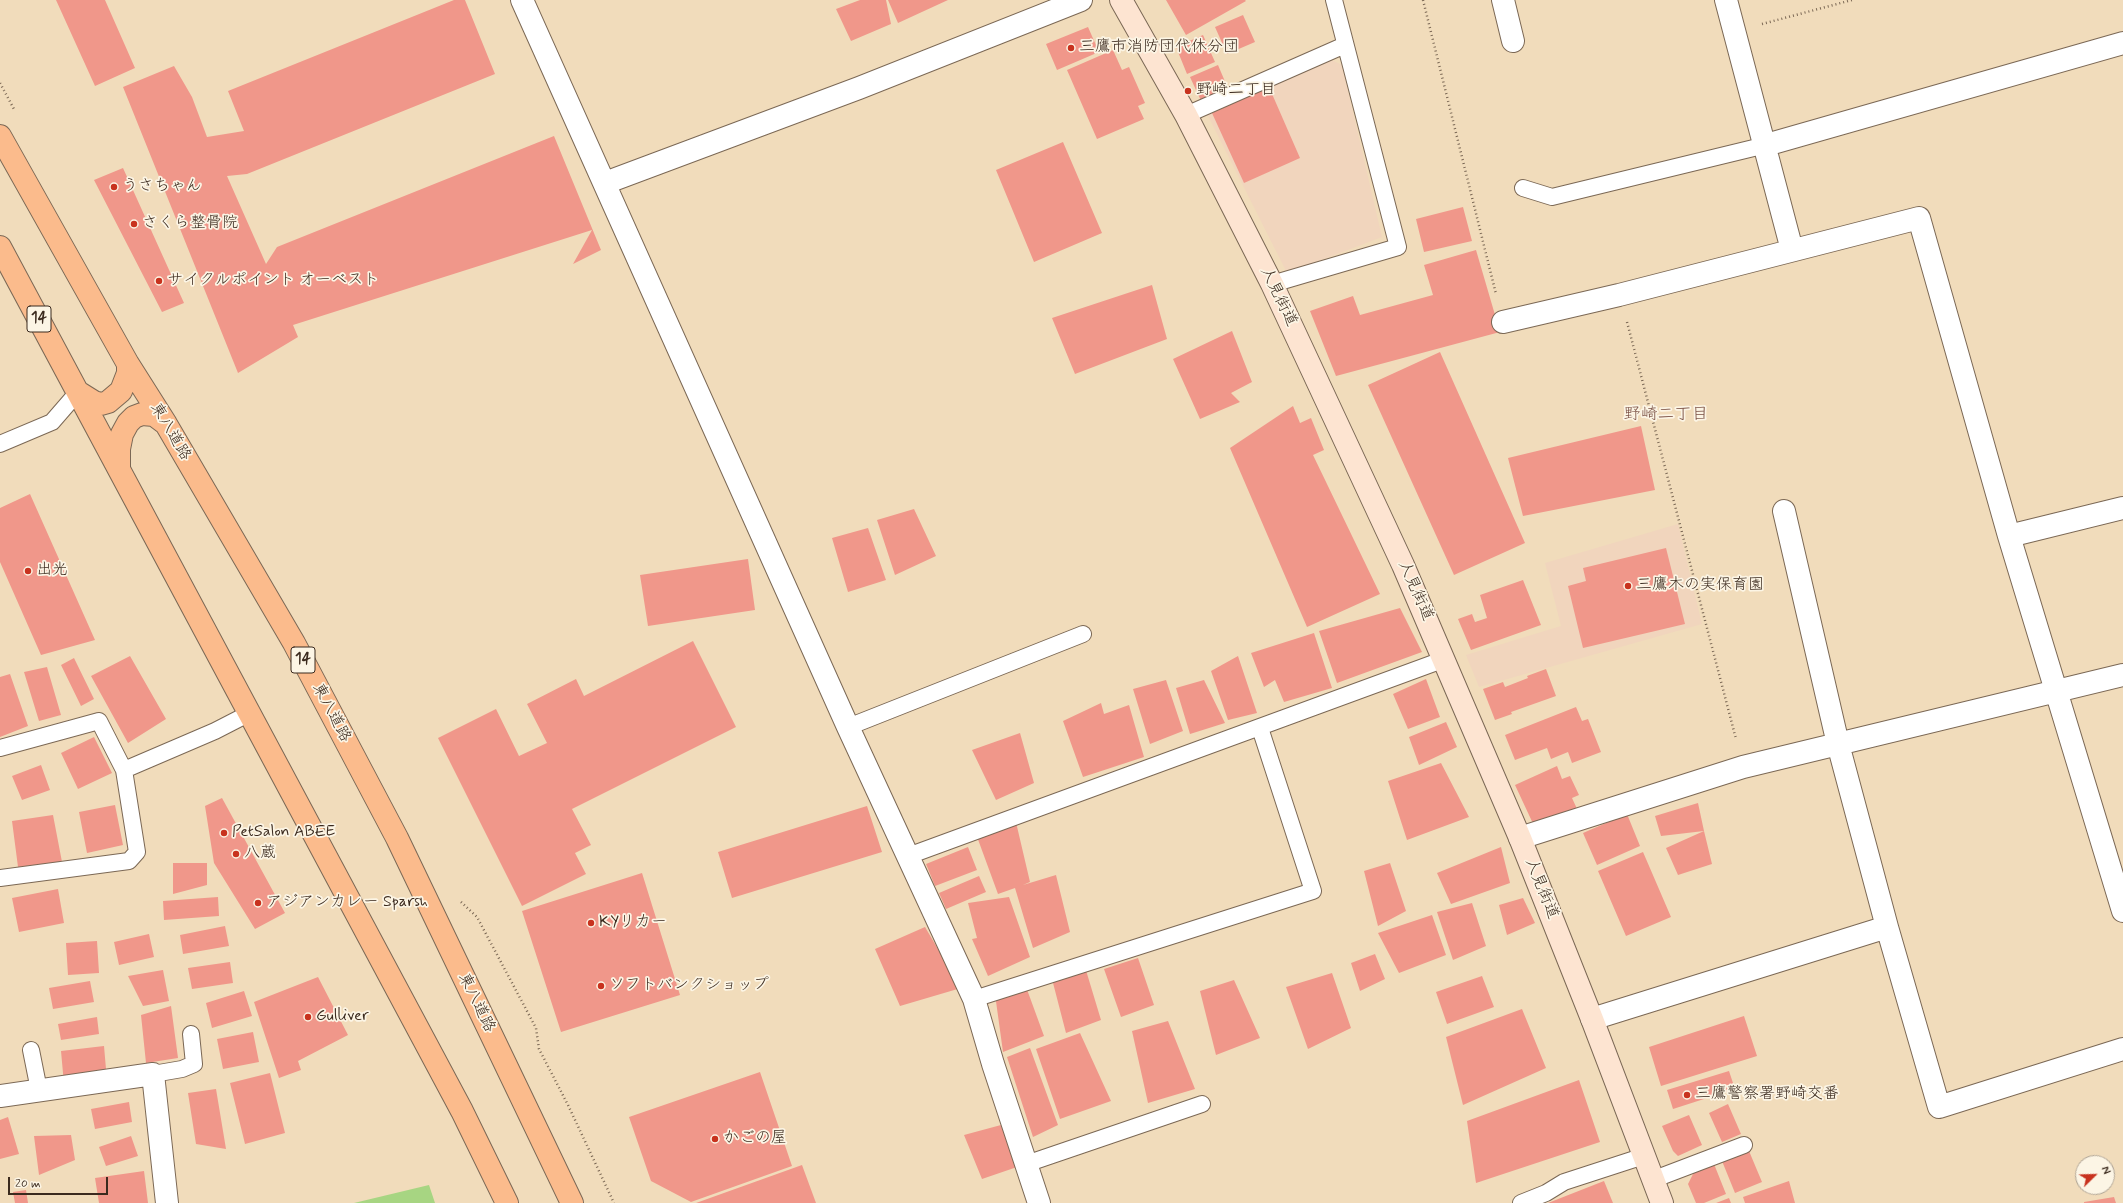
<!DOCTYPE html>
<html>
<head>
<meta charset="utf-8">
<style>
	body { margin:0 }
	#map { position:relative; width:2123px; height:1203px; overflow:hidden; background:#f1dcbb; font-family:Mynerve,sans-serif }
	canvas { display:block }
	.north { position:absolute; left:2075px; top:1155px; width:40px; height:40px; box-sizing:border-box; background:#fcf5e5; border:1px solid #afa495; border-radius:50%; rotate:67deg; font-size:11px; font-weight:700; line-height:16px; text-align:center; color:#3b2a1e }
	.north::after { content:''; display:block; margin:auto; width:14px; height:18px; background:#c8321e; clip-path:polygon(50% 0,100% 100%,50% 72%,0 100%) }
	.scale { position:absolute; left:8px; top:1177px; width:100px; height:18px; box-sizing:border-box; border:2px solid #3b2a1e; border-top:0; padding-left:5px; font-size:12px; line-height:14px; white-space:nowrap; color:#3b2a1e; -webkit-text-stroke:3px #fcf5e5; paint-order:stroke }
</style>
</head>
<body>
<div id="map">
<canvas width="2123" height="1203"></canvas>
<div class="north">N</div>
<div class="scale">20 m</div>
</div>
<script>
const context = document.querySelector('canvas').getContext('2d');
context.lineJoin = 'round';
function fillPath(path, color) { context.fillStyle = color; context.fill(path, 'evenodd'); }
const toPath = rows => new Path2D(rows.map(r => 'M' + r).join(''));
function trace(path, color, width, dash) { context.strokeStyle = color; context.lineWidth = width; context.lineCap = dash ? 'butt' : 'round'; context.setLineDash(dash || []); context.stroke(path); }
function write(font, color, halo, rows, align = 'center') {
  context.font = font + ' Mynerve,"Klee One",sans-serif'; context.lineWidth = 3.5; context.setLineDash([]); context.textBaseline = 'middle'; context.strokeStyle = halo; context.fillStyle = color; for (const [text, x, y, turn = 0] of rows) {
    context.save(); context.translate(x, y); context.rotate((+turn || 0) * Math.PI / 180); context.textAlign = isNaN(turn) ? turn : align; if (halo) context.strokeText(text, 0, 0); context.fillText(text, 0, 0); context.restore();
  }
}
fillPath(toPath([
	[1332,60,1342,65,1382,237,1287,273,1207,114],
	[1678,524,1702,624,1479,687,1466,655,1561,626,1545,563]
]), '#f1d5bd');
fillPath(toPath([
	[429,1185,435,1203,354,1203]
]), '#a7d582');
fillPath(toPath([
	[56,0,105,0,135,68,95,86],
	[454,0,465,0,495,74,247,174,227,176,266,264,277,247,554,136,601,250,573,264,592,230,293,325,298,337,238,373,123,87,174,66,192,97,207,137,244,131,228,91],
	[860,0,886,0,891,24,851,41,836,9],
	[888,0,948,0,898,23],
	[1166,0,1245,0,1246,1,1186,35],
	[1243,15,1255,42,1227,54,1215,27],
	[1088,27,1099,52,1057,70,1046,44],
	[1203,35,1215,62,1187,74,1176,47],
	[1113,50,1122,70,1129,67,1145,103,1138,106,1144,119,1097,139,1067,70],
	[1218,65,1229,91,1202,103,1190,77],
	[1269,87,1300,158,1244,183,1212,113],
	[1063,142,1102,233,1034,262,996,170],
	[123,168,184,303,162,312,94,180],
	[1463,207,1472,241,1424,252,1416,219],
	[1476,250,1500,332,1336,376,1310,311,1353,296,1360,315,1433,295,1424,265],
	[1152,285,1167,339,1075,374,1052,318],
	[1232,331,1252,382,1231,393,1240,402,1200,419,1173,359],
	[1440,352,1525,543,1454,575,1368,385],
	[1293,406,1300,423,1311,418,1324,450,1313,455,1380,594,1307,627,1230,448],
	[1641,426,1655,490,1523,516,1508,458],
	[30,494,95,640,41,655,0,562,0,508],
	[914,509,936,556,895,575,877,520],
	[868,528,886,580,848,592,832,538],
	[1666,548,1685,624,1583,648,1568,586,1586,581,1583,568],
	[748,559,755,610,648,626,640,575],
	[1523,580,1541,625,1471,650,1458,619,1472,614,1475,622,1487,618,1480,595],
	[1400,608,1422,652,1337,683,1319,631],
	[1314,633,1332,688,1284,702,1275,680,1264,687,1251,653],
	[693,641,736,727,572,809,591,845,575,853,586,874,522,906,438,738,496,709,519,756,547,743,527,704,576,679,584,696],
	[130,656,166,719,128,743,91,676],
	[1238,656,1257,713,1228,720,1211,671],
	[74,658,94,699,81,706,61,665],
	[47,667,61,715,39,721,24,672],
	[1546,669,1556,696,1511,712,1512,714,1495,720,1483,689,1503,682,1505,687,1528,678,1527,676],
	[10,674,28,726,0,737,0,677],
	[1426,679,1440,717,1408,729,1393,694],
	[1166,680,1183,731,1150,744,1133,689],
	[1204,680,1225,723,1190,734,1176,688],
	[1101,703,1104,714,1129,705,1144,757,1083,777,1063,721],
	[1576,707,1582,721,1588,719,1601,752,1572,763,1568,752,1551,759,1547,748,1515,760,1505,735],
	[1446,722,1457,747,1419,765,1409,737],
	[1020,733,1034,783,996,800,972,750],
	[94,737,112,773,78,789,61,753],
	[1441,763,1469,817,1407,840,1388,781],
	[41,765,50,790,22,800,12,776],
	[1557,766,1562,779,1570,776,1579,795,1572,798,1578,811,1536,830,1515,785],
	[222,798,285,913,255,929,214,863,205,806],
	[1698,803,1704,831,1661,836,1655,816],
	[115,805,123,845,87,853,79,812],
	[867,806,882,852,732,898,718,852],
	[1627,814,1640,846,1597,865,1583,833],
	[53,815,62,862,18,867,12,821],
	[1015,818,1030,882,1023,885,1056,875,1070,932,1033,948,1015,888,998,894,976,834],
	[1704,831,1712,864,1678,875,1666,848],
	[968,847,977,870,935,886,926,864],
	[1501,847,1510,883,1451,904,1437,873],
	[1643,852,1671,917,1626,936,1598,871],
	[173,863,207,863,207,885,173,894],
	[1390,863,1406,911,1378,926,1364,871],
	[642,873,680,995,561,1032,522,911],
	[979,876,986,892,946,909,939,893],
	[58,889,64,923,19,932,12,898],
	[218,897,219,916,164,920,163,901],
	[1009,897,1030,957,988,976,972,939,977,938,968,903],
	[1523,898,1535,923,1507,935,1499,905],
	[1472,903,1486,946,1453,960,1437,912],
	[1432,915,1446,955,1399,973,1378,933],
	[225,926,229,946,183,954,180,935],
	[925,927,961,988,900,1006,875,949],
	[149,934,154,957,119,965,114,942],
	[97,941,99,973,68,975,66,943],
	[1375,954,1385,979,1360,991,1351,963],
	[1138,958,1154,1005,1121,1017,1104,969],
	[230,962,233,983,192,989,188,968],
	[1085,967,1101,1020,1066,1033,1052,979],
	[163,970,169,1001,143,1006,128,976],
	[1332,973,1351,1028,1308,1049,1286,987],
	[1482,976,1494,1007,1447,1024,1436,992],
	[318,977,348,1035,298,1061,301,1070,279,1078,254,1002],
	[1234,980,1260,1038,1216,1055,1200,991],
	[90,981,94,1002,53,1009,49,988],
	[1025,984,1044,1036,1003,1052,995,994],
	[244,991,252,1016,212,1028,206,1003],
	[171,1006,178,1058,146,1063,141,1015],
	[1522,1009,1546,1068,1463,1105,1446,1037],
	[1744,1016,1757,1056,1661,1086,1649,1047],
	[97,1017,99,1034,61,1040,58,1024],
	[1168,1021,1195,1089,1148,1103,1132,1031],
	[253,1032,259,1062,223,1069,217,1039],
	[1080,1033,1111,1101,1060,1119,1036,1049],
	[104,1046,106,1069,64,1084,61,1051],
	[1030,1048,1058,1125,1033,1137,1007,1057],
	[1729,1071,1735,1089,1673,1109,1667,1090],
	[760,1072,792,1166,691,1202,651,1181,629,1117],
	[270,1073,285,1133,245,1144,230,1083],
	[1579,1080,1600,1142,1476,1183,1467,1121],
	[216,1089,226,1149,196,1144,188,1093],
	[129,1102,132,1122,95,1129,91,1109],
	[1728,1104,1741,1134,1722,1142,1709,1113],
	[1689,1115,1702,1145,1678,1156,1673,1151,1662,1126],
	[8,1117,19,1154,0,1159,0,1120],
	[1001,1125,1017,1167,982,1179,964,1135],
	[71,1135,75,1160,39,1175,34,1136],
	[131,1136,138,1156,106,1166,99,1147],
	[1749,1151,1762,1182,1735,1193,1722,1161],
	[1714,1164,1726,1194,1704,1203,1696,1203,1688,1184,1694,1172],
	[802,1165,816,1203,696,1203],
	[144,1171,148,1203,99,1203,95,1178],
	[1604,1181,1613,1203,1548,1203],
	[1789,1181,1795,1203,1745,1203,1743,1197],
	[26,1190,28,1203,15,1203,13,1192],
	[2114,1197,2116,1203,2084,1203,2084,1202],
	[1729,1198,1731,1203,1716,1203]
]), '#f0978a');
const service = toPath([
	[1186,115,1345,45],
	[1523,188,1552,197,1766,145],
	[1272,284,1398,247,1334,0],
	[0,444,52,422,78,392],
	[848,727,1083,634],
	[0,748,99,721,124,770,137,852,129,861,0,878],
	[124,770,215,731,250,713],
	[908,856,1445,659],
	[974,999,1313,891,1260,728],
	[31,1050,39,1090],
	[153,1074,182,1069,194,1064,191,1034],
	[1026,1164,1202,1104],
	[1652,1180,1744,1145],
	[1521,1203,1546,1193,1564,1182,1644,1156]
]);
const minor = toPath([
	[522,0,848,727,974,999,993,1064,1039,1203],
	[1503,0,1513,41],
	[1726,0,1792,250],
	[1766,145,2123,43],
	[605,183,859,88,1081,0],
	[1503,322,1619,295,1919,218,2009,536,2123,911],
	[1784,511,1838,744,1887,927,1939,1107,2123,1049],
	[2009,536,2123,508],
	[1520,838,1743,767,2123,675],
	[1592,1019,1887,927],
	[0,1096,153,1074,167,1203]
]);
const secondary = toPath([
	[1121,0,1186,115,1272,284,1403,565,1520,838,1592,1019,1662,1203]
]);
const primary = toPath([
	[0,136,128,364,166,424,294,643,397,838,572,1203],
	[0,247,462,1111,507,1203],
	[78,392,94,402,101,404,108,402,121,391,128,373,128,364],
	[119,468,119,449,122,434,128,423,134,417,142,414,154,415,166,424]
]);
trace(service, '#7b6855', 18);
trace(minor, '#7b6855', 24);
trace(secondary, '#7b6855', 24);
trace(primary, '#7b6855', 24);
trace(toPath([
	[1423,0,1496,294],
	[1762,24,1852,0],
	[0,83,15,111],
	[1627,322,1736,739],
	[461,902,477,917,536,1028,539,1049,568,1105,614,1203]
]), '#7b6855', 2.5, [1, 3]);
trace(service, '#fff', 16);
trace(minor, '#fff', 22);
trace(secondary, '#fde4d1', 22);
trace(primary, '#fbbb8c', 22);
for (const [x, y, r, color] of [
	[1071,48,4,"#c8321e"],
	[1188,91,4,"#c8321e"],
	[114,187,4,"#c8321e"],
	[134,224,4,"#c8321e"],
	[159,281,4,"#c8321e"],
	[28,571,4,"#c8321e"],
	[1628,586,4,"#c8321e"],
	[224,833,4,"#c8321e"],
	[236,854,4,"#c8321e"],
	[258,903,4,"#c8321e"],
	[591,923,4,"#c8321e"],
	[601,986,4,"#c8321e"],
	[308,1017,4,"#c8321e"],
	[1687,1095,4,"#c8321e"],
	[715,1139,4,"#c8321e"]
]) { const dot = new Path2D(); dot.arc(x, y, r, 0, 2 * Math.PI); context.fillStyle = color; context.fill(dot); trace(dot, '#fcf5e5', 1.5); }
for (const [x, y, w] of [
	[39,319,24],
	[303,660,24]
]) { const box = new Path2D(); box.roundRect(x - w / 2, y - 13, w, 26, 3); context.fillStyle = '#fcf5e5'; context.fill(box); trace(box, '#3b2a1e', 1); }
write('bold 15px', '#3b2a1e', null, [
	["14",39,319],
	["14",303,660]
]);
write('16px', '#3b2a1e', '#fcf5e5', [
	["三鷹市消防団代休分団",1079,48],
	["野崎二丁目",1196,91],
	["うさちゃん",122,187],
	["さくら整骨院",142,224],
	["サイクルポイント オーベスト",167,281],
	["出光",36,571],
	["三鷹木の実保育園",1636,586],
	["PetSalon ABEE",232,833],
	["八蔵",244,854],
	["アジアンカレー Sparsh",266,903],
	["KYリカー",599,923],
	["ソフトバンクショップ",609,986],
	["Gulliver",316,1017],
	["三鷹警察署野崎交番",1695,1095],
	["かごの屋",723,1139]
], 'left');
write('16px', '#3b2a1e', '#fcf5e5', [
	["人見街道",1278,297,64],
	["東八道路",170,432,59],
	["人見街道",1415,591,66],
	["東八道路",331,713,62],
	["人見街道",1541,889,68],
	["東八道路",476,1003,64]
]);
write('17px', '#7a5044', '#fcf5e5', [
	["野崎二丁目",1666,415]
]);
</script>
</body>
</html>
